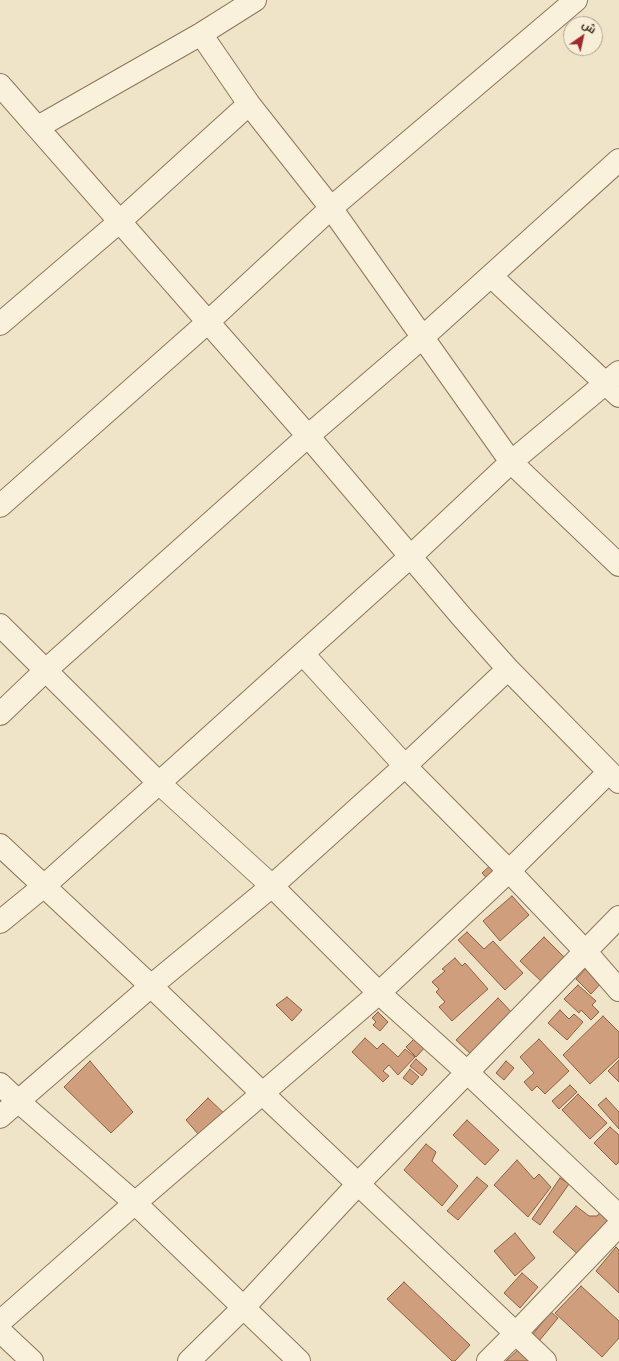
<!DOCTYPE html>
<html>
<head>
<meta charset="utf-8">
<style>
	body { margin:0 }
	#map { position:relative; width:619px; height:1361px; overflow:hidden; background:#f0e4c8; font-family:"IBM Plex Serif",Cairo,serif }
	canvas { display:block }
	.north { position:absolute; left:563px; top:16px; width:40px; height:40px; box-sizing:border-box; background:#f7eed8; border:1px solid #ada18e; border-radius:50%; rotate:34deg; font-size:11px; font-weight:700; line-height:16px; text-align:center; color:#3d2e20 }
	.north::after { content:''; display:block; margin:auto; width:14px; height:18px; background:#9e2a2b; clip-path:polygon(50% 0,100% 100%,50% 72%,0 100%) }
</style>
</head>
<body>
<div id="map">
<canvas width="619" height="1361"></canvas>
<div class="north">ش</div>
</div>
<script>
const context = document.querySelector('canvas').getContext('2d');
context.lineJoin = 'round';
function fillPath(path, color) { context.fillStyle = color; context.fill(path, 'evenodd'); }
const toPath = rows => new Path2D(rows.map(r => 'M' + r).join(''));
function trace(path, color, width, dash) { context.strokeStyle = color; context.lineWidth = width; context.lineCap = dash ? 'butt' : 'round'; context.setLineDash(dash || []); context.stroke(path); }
const building = toPath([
	[493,863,502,873,491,883,482,873,493,863],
	[512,896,529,915,500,941,483,921,512,896],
	[467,932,484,949,493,941,523,973,505,990,458,940,467,932],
	[544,937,567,960,544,984,520,961,544,937],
	[455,958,462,966,465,963,488,989,452,1021,439,1007,445,1002,436,992,439,989,432,982,445,971,442,969,455,958],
	[589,965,604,980,591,994,576,979,589,965],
	[578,985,596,1001,592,1005,599,1012,591,1020,581,1010,579,1013,564,999,578,985],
	[287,997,302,1010,292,1021,276,1005,287,997],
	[498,998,518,1019,477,1060,456,1040,498,998],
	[560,1010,569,1019,574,1014,583,1022,567,1040,548,1023,560,1010],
	[378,1012,388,1022,380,1031,373,1025,376,1022,372,1018,378,1012],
	[603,1016,619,1032,619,1057,590,1084,563,1055,603,1016],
	[417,1036,427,1045,416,1057,406,1047,417,1036],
	[365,1038,377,1049,383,1043,398,1057,405,1049,415,1057,398,1075,389,1065,383,1071,389,1076,383,1082,352,1052,365,1038],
	[539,1039,569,1071,545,1094,537,1086,532,1091,524,1082,534,1073,520,1057,539,1039],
	[416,1059,427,1069,422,1076,410,1066,416,1059],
	[619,1060,619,1082,608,1071,619,1060],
	[90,1061,133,1112,111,1133,64,1087,90,1061],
	[506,1061,514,1068,504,1080,496,1073,506,1061],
	[410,1069,419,1077,412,1085,403,1078,410,1069],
	[570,1085,577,1092,559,1109,552,1101,570,1085],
	[578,1094,607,1123,590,1139,562,1110,578,1094],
	[208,1098,231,1120,205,1142,186,1120,208,1098],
	[606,1098,619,1112,619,1129,598,1105,606,1098],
	[467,1120,499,1150,485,1165,453,1135,467,1120],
	[610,1127,619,1135,619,1162,616,1165,594,1143,610,1127],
	[426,1144,436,1152,432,1161,458,1186,442,1206,404,1170,426,1144],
	[517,1160,534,1179,539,1174,551,1187,528,1217,494,1185,517,1160],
	[477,1177,488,1186,458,1220,447,1211,477,1177],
	[560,1178,569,1184,540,1225,532,1219,560,1178],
	[576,1206,589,1216,597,1216,603,1209,613,1219,581,1257,553,1232,576,1206],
	[515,1233,535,1258,515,1276,494,1251,515,1233],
	[616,1247,619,1250,619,1293,596,1271,616,1247],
	[522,1273,538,1287,520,1308,504,1293,522,1273],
	[404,1282,470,1345,455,1361,452,1361,387,1299,404,1282],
	[581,1286,619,1321,619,1338,602,1357,555,1313,581,1286],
	[551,1312,558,1318,539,1341,532,1335,551,1312],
	[520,1348,531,1361,506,1361,520,1348]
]);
fillPath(building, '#cf9f7d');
trace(building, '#8d5f41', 1);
const minor = toPath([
	[201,34,249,104,331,208,511,462,619,565],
	[0,85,308,436,461,616,508,669,619,782],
	[38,127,201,34,255,0],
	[491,276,619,396],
	[0,324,119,222,249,104],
	[0,506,208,322,331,208,576,0],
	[0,625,159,783,272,886,379,993,468,1073,619,1216],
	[303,654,405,766,509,871,585,951,619,990],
	[0,714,46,670,308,436,423,337,619,160],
	[0,845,151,986,262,1093,545,1361],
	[0,922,44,886,159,783,411,556,511,462,619,372],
	[0,1084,18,1101,135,1203,299,1361],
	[0,1117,151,986,272,886,405,766,508,669],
	[0,1322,135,1203,379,993,509,871,608,773],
	[0,1331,32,1361],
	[189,1361,244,1307,358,1184,619,917],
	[488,1361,516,1333,619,1225]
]);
trace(minor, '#8d765c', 24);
trace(minor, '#faf1dc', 22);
</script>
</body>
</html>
